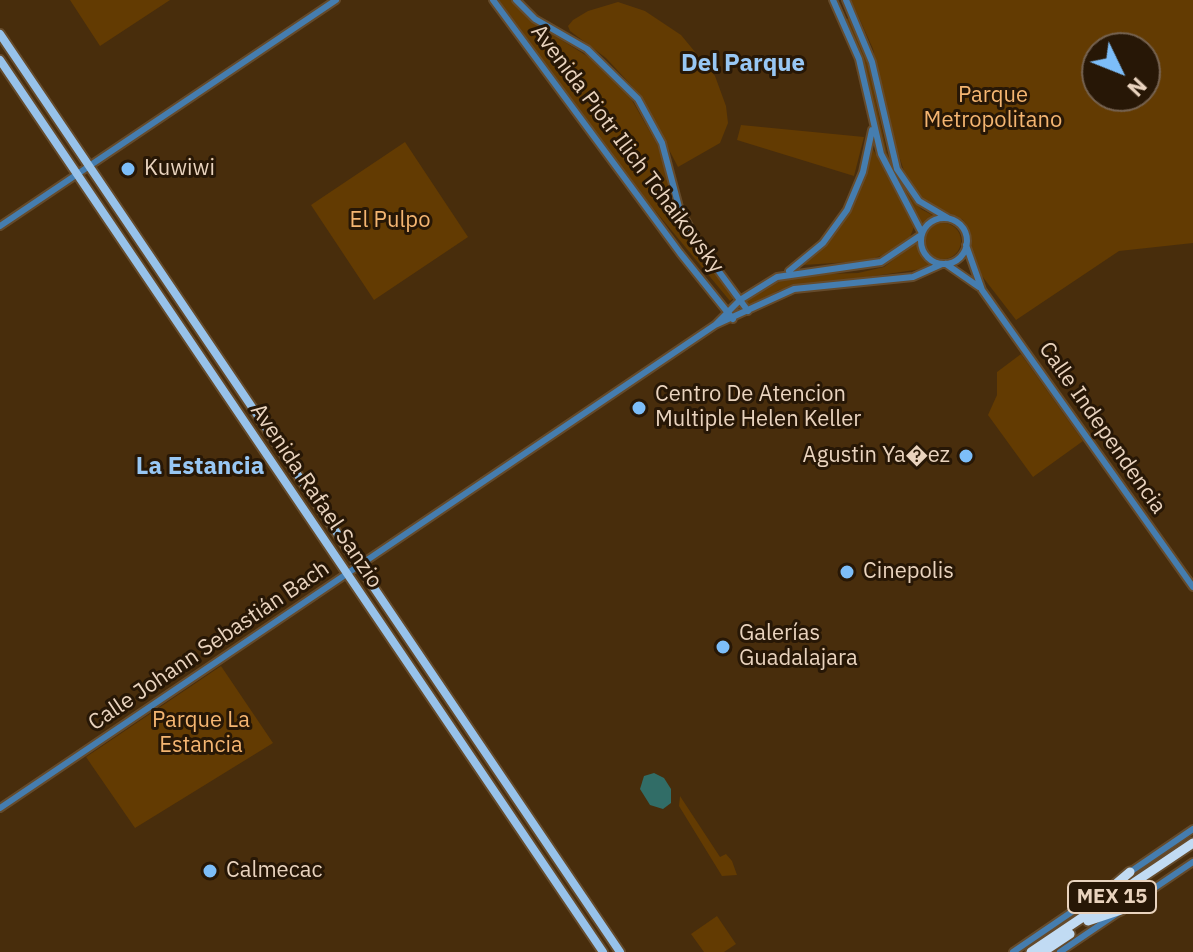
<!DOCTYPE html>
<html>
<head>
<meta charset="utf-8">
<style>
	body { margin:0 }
	#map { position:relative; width:1193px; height:952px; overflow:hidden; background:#482d0c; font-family:"IBM Plex Sans",sans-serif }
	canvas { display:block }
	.north { position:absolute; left:1081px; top:32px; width:80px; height:80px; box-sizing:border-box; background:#271706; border:2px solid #756250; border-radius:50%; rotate:133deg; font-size:22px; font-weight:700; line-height:32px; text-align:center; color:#e9d3be }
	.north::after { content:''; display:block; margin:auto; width:28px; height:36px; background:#7dbef9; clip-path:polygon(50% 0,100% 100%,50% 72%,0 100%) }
</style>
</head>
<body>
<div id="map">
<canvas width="1193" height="952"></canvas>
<div class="north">N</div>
</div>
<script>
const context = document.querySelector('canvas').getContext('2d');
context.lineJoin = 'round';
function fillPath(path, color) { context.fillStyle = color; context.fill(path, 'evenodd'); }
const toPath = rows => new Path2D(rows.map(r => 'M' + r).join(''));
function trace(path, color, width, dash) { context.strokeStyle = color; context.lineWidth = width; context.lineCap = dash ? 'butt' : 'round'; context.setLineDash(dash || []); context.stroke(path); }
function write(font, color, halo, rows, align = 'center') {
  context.font = font + ' "IBM Plex Sans",sans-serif'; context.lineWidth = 6; context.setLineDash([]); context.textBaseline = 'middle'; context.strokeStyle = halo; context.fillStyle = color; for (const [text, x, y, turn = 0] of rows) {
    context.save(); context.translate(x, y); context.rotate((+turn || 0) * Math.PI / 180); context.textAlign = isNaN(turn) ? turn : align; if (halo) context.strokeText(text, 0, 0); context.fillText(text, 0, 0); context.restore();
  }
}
fillPath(toPath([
	[70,0,170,0,100,46],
	[498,0,513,0,533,22,595,61,629,95,657,144,681,220,697,248,734,298,730,301,638,190],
	[851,0,1193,0,1193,243,1119,251,1016,320,975,267,968,228,963,220,922,200,904,171,887,120,873,49],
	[1097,48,1145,48,1145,96,1097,96],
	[618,2,645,11,681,35,715,76,726,106,728,123,720,143,678,167,641,96,606,58,570,31,568,26,573,20,588,11],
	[850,18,866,56,887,153,905,188,921,209,934,216,922,224,883,154,862,57,846,19],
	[741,125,864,137,854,176,737,140],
	[405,142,468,237,374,300,311,205],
	[872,147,914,227,910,237,886,254,866,261,803,265,839,228,863,182],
	'925 241a18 18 0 1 1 36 0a18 18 0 1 1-36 0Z',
	[916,242,920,253,935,267,779,290,750,308,745,301,775,282,799,275,858,273,884,267],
	[1021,354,1083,441,1033,477,988,415,997,395,997,372],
	[221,666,273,743,135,828,86,757],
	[680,796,720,857,726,854,732,861,737,875,722,876,679,806],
	[717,916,736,944,724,952,704,952,691,934]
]), '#633b02');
fillPath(toPath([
	[654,773,664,778,671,789,671,803,663,809,650,805,640,789,644,776]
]), '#316d67');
const minor = toPath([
	[493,0,680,253,733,319],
	[516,0,535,19,587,49,638,99,662,143,679,207,698,243,748,311],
	[833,0,859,59,881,154,922,233],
	[846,0,872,62,897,169,919,201,948,218],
	'921 241a23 23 0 1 1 46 0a23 23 0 1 1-46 0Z',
	[0,226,336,0],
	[966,245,982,290,1193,587],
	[946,264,979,287],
	[789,271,823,243,847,210,863,172,872,130],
	[715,325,740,300,777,277,881,262,921,235],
	[0,808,715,325,794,289,913,277,942,264],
	[1130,872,1193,829],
	[1013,952,1098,894],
	[1060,952,1193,862]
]);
const major = toPath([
	[0,34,620,952],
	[0,60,603,952]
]);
const highway = toPath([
	[1090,906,1130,872],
	[1088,921,1121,910],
	[1031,952,1193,843],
	[1043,952,1070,934]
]);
trace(minor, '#654b2c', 10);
trace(major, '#654b2c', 12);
trace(highway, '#654b2c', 13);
trace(minor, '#457daf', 6);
trace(major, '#97c2ea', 8);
trace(highway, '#c1dbf3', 9);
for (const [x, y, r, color] of [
	[128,169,8,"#7dbef9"],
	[639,408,8,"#7dbef9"],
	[966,456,8,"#7dbef9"],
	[847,572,8,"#7dbef9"],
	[723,647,8,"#7dbef9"],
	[210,871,8,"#7dbef9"]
]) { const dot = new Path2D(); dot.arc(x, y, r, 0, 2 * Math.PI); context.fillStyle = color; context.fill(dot); trace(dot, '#271706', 3); }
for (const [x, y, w] of [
	[1112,897,88]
]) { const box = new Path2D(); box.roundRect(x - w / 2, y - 16, w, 32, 6); context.fillStyle = '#271706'; context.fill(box); trace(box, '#e9d3be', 2); }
write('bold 20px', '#e9d3be', null, [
	["MEX 15",1112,897]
]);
write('22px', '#f4b571', '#271706', [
	["Parque",993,96],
	["Metropolitano",993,121],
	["El Pulpo",390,221],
	["Parque La",201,721],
	["Estancia",201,746]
]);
write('22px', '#e9d3be', '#271706', [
	["Avenida Piotr Ilich Tchaikovsky",627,149,53],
	["Calle Independencia",1102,428,55],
	["Avenida Rafael Sanzio",316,496,56],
	["Calle Johann Sebastián Bach",209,646,-34]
]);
write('22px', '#e9d3be', '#271706', [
	["Kuwiwi",144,169],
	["Centro De Atencion",655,395],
	["Multiple Helen Keller",655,420],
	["Agustin Ya�ez",950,456,"right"],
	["Cinepolis",863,572],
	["Galerías",739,634],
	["Guadalajara",739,659],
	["Calmecac",226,871]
], 'left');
write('bold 24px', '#98c7f4', '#271706', [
	["Del Parque",743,64],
	["La Estancia",200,467]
]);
</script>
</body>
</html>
